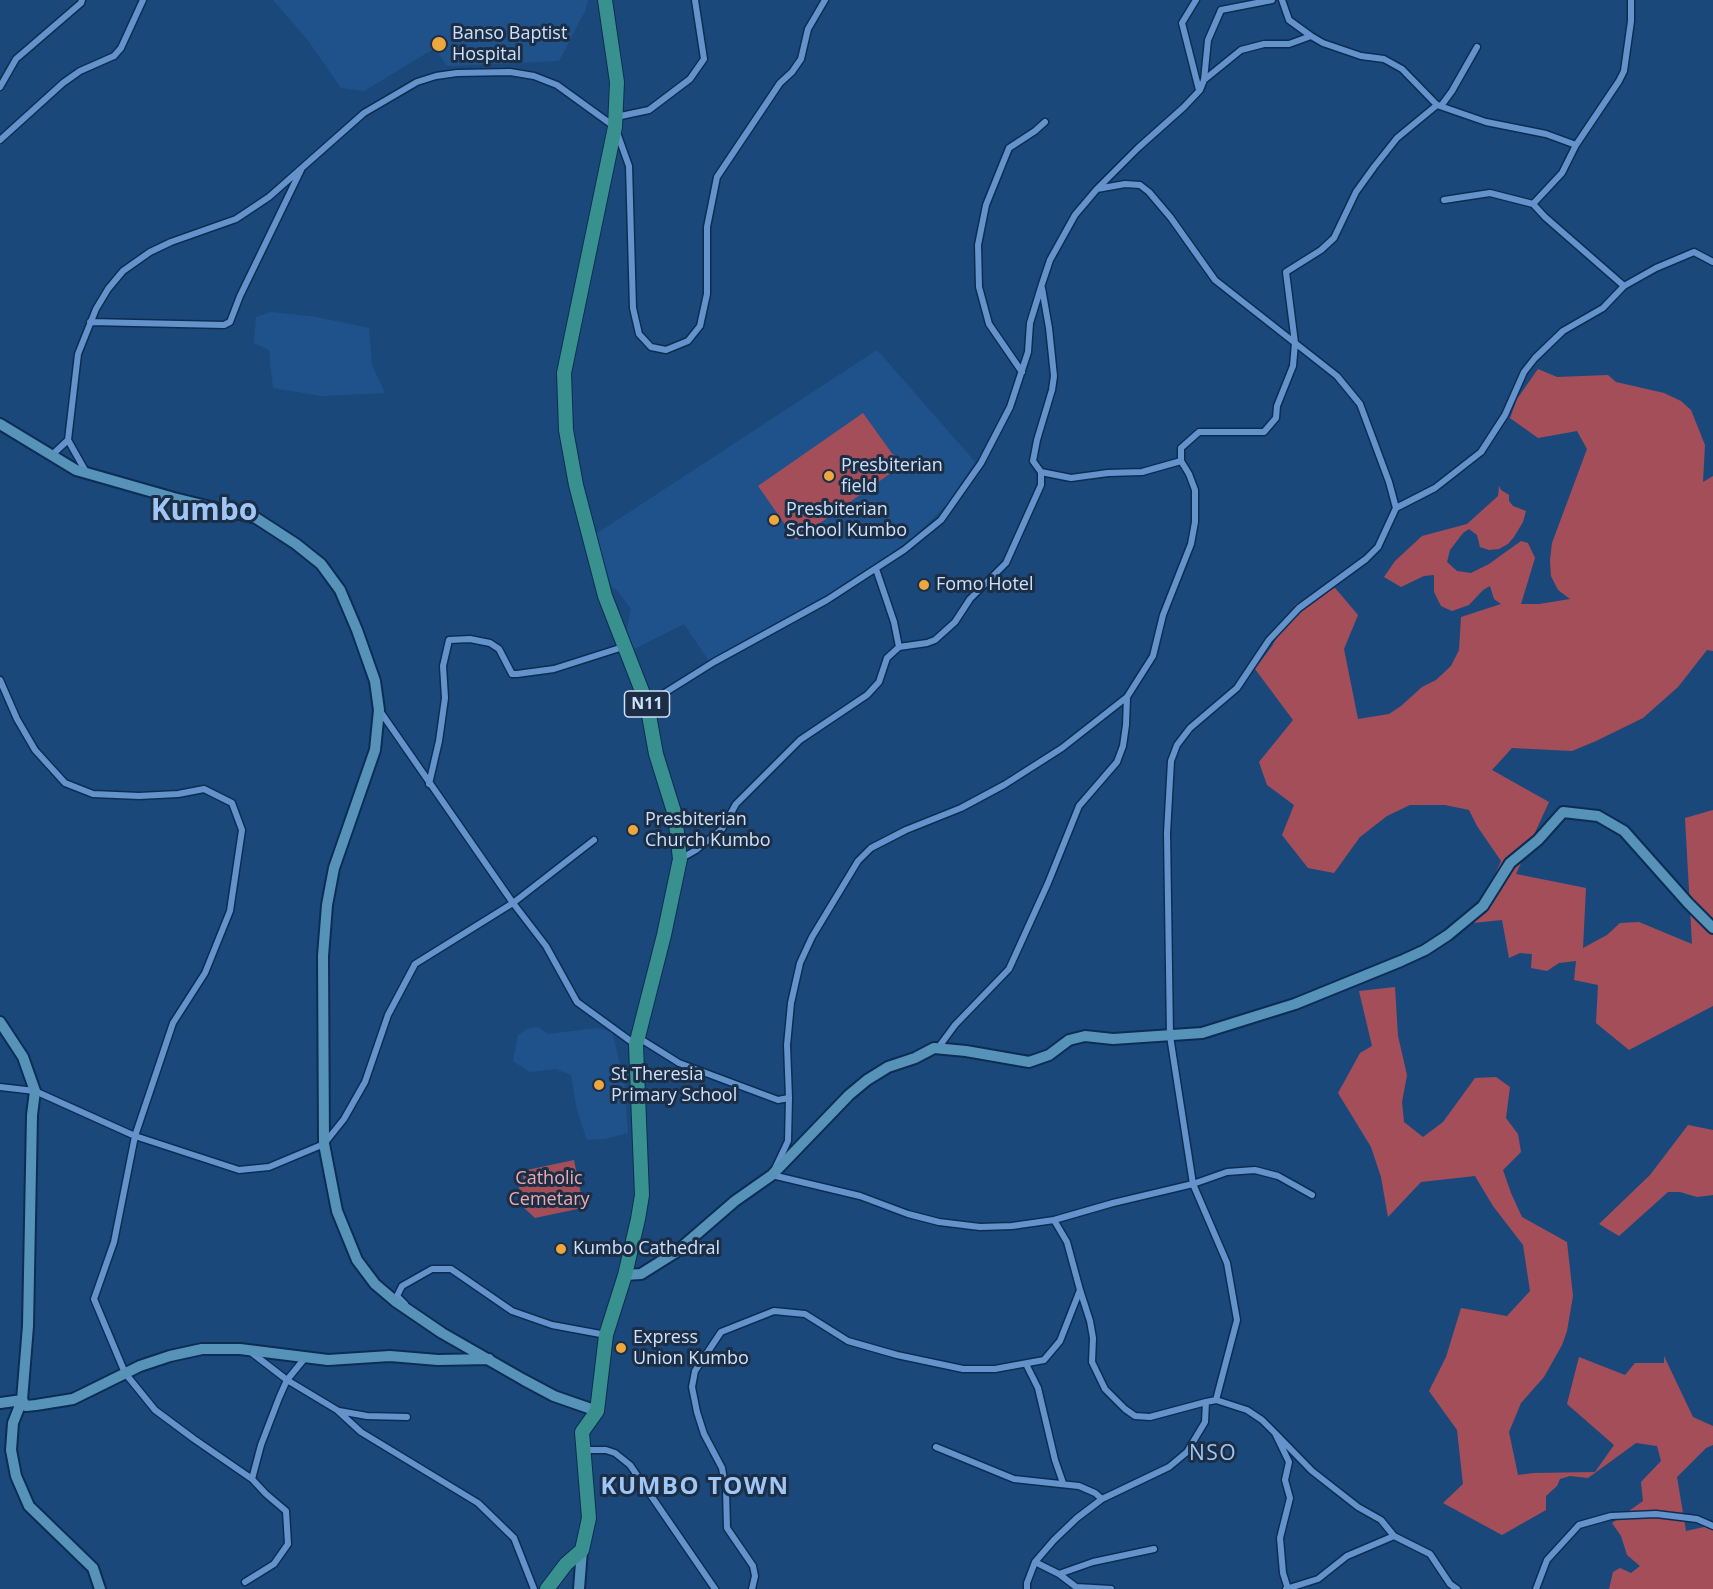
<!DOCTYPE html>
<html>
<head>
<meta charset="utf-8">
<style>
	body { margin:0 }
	canvas { display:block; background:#1b487a }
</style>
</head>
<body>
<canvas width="1713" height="1589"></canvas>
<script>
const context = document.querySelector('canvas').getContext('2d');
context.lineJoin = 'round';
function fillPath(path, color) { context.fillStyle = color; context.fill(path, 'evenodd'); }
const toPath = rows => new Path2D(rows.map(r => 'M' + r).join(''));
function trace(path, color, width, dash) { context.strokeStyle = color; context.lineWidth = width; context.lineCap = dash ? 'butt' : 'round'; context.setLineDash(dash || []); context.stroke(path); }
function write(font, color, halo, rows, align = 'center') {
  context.font = font + ' "Open Sans",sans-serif'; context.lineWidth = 6; context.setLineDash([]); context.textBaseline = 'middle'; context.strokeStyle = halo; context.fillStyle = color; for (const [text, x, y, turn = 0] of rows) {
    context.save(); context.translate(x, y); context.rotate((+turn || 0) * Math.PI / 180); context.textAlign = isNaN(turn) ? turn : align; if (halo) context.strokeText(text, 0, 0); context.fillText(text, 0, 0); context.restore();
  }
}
fillPath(toPath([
	[273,0,588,0,585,11,559,61,447,66,435,48,364,91,341,88,307,39],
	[271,312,316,317,369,328,372,365,385,393,322,396,273,388,269,350,254,343,256,317],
	[877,350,975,462,947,504,913,538,849,582,772,628,709,661,684,624,632,650,626,634,631,609,617,590,611,586,593,536],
	[538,1027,548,1034,597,1028,612,1032,624,1080,628,1133,605,1139,587,1140,577,1110,571,1075,556,1069,530,1072,513,1061,518,1035,527,1029]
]), '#1f528a');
fillPath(toPath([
	[1538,369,1557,377,1608,375,1616,382,1664,393,1681,401,1691,410,1705,445,1703,482,1713,476,1713,651,1707,650,1678,687,1643,718,1596,741,1572,751,1512,748,1492,770,1549,802,1516,874,1586,888,1583,948,1607,935,1620,923,1639,922,1692,944,1685,818,1713,810,1713,1006,1629,1050,1596,1023,1598,985,1574,980,1576,961,1559,963,1547,971,1531,968,1532,954,1520,953,1509,958,1502,920,1473,923,1501,861,1477,826,1469,810,1445,805,1410,805,1387,816,1360,837,1334,873,1308,868,1282,835,1294,805,1267,785,1259,762,1293,720,1255,669,1272,646,1295,605,1330,582,1358,615,1344,649,1358,719,1389,714,1401,706,1422,687,1436,680,1451,666,1459,650,1461,617,1501,604,1494,599,1490,586,1483,590,1469,605,1452,611,1441,606,1434,592,1434,575,1424,576,1401,587,1384,577,1395,561,1422,536,1467,524,1498,496,1499,486,1501,490,1509,495,1509,501,1513,506,1526,511,1523,522,1514,537,1508,544,1499,549,1489,550,1480,547,1477,535,1469,529,1463,533,1450,550,1447,562,1457,571,1471,573,1489,564,1521,541,1528,543,1535,558,1521,604,1539,604,1570,599,1558,590,1551,576,1550,560,1552,543,1587,449,1577,431,1538,438,1510,418,1517,399],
	[863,413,901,466,796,540,758,486],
	[1395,987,1398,1036,1407,1075,1402,1102,1404,1122,1423,1137,1443,1122,1475,1078,1496,1077,1510,1087,1506,1118,1518,1134,1521,1152,1503,1170,1511,1193,1522,1217,1567,1242,1573,1296,1567,1331,1562,1345,1544,1377,1521,1403,1509,1432,1518,1475,1534,1473,1595,1472,1614,1445,1567,1404,1579,1357,1625,1375,1635,1363,1664,1363,1664,1356,1693,1417,1713,1426,1713,1445,1706,1448,1677,1477,1686,1531,1713,1525,1713,1589,1609,1589,1613,1572,1620,1568,1631,1573,1640,1566,1627,1555,1621,1536,1612,1523,1643,1501,1641,1482,1661,1461,1657,1446,1636,1443,1588,1478,1570,1476,1560,1479,1557,1486,1546,1496,1546,1510,1502,1535,1443,1503,1463,1484,1457,1430,1429,1391,1446,1357,1461,1308,1507,1316,1530,1291,1523,1245,1493,1206,1475,1176,1421,1182,1388,1217,1381,1177,1371,1147,1338,1093,1360,1053,1372,1046,1359,991],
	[1688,1125,1713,1130,1713,1195,1697,1197,1680,1192,1668,1192,1619,1236,1599,1224,1650,1175],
	[574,1160,581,1194,582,1208,535,1218,523,1207,518,1183,524,1182,522,1171]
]), '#a44e5a');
const street = toPath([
	[1196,0,1182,23,1199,90],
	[1282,0,1289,20,1311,36,1323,43,1361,56,1384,59,1402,69,1437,105,1486,122,1546,134,1576,145],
	[1204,80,1241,50,1264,44,1289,44,1311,36],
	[0,87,16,59,81,3,82,0],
	[616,117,649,110,690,79,704,59,695,0],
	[0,140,63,83,80,71,114,56,121,48,143,0],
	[1444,200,1490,193,1533,204,1545,217,1624,286],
	[1533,204,1562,173,1576,145,1619,81,1624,71,1631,21,1631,0],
	[90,322,224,325,230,322,240,296,301,170],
	[1022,372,989,324,979,287,978,245,986,205,1009,148,1035,131,1045,122],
	[52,455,68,440],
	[86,472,68,440,78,354,96,309,108,289,123,271,150,252,171,242,236,219,269,197,364,113,417,82,436,76,457,73,510,72,534,76,557,85,615,127,629,166,633,308,639,334,651,347,666,350,688,341,700,326,707,294,707,227,717,177,780,83,792,72,801,59,808,29,825,0],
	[1041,472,1071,478,1108,473,1142,472,1181,461],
	[1396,508,1435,488,1481,452,1505,415,1524,372,1535,358,1563,331,1603,308,1624,286,1656,268,1694,252,1713,262],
	[876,569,894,622,899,647],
	[0,680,17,719,35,750,65,783,93,794,139,796,178,794,204,789,232,803,242,830,230,911,205,973,173,1023,135,1136,114,1242,94,1299,125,1373,155,1410,194,1439,252,1479,266,1494,286,1511,288,1544,274,1564,245,1582],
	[647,704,714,662,827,600,904,550,941,520,981,463,1010,407,1028,352,1030,323,1042,284,1050,260,1075,215,1097,189,1138,148,1184,107,1200,90,1204,80,1208,40,1221,10,1272,0],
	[380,711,513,903,546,946,577,1002,636,1045],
	[429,784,439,741,445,698,443,666,449,640,470,639,490,643,499,649,512,674,517,674,554,669,623,647],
	[682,858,696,850,722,829,736,804,800,740,867,695,879,682,887,658,899,647,927,643,935,640,955,622,970,599,1006,563,1041,485,1041,472,1033,461,1037,440,1052,390,1054,376,1049,328,1042,288],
	[639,1038,679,1063,778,1100,789,1098],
	[938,1048,955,1025,1009,969,1048,883,1079,806,1117,762,1123,746,1126,725,1127,697],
	[0,1087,35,1091,135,1136,239,1170,269,1167,324,1144,344,1119,365,1082,388,1015,415,964,513,903,594,840],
	[1312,1195,1278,1176,1255,1170,1227,1172,1193,1184,1113,1203,1054,1220,1012,1226,980,1227,939,1222,908,1214,860,1196,772,1175,788,1141,789,1098,787,1045,791,1003,800,963,812,937,858,861,871,848,906,830,961,808,1004,785,1062,748,1127,697,1153,656,1163,615,1191,544,1195,522,1195,490,1189,474,1181,461,1181,448,1199,432,1264,432,1276,418,1277,406,1293,366,1295,343,1286,272,1321,250,1334,238,1356,192,1374,167,1397,138,1437,105,1441,106,1452,91,1477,47],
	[1080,1290,1090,1321,1093,1338,1092,1362,1105,1389,1125,1409,1135,1416,1150,1417,1206,1402],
	[405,1304,397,1296,402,1286,432,1269,451,1269,512,1311,552,1325,606,1335],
	[252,1353,287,1380,337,1410,361,1432,478,1503,514,1538,534,1589],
	[1026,1364,1038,1388,1055,1460,1063,1483],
	[1216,1400,1247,1410,1262,1420,1275,1433,1289,1462,1285,1480,1290,1498,1280,1538,1283,1573,1288,1589],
	[339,1411,367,1416,407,1417],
	[1275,1433,1312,1471,1358,1507,1381,1520,1394,1536,1430,1554,1450,1584,1457,1589],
	[936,1447,1014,1479,1079,1486,1095,1493,1102,1499],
	[583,1450,606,1450,615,1453,630,1465,715,1589],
	[252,1479,261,1445,279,1398,287,1380,305,1358],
	[1035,1562,1059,1574,1076,1587,1111,1589],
	[1059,1574,1093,1562,1154,1549],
	[752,1589,755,1576,753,1566,727,1528,726,1490,722,1468,704,1434,697,1412,692,1387,695,1371,721,1332,774,1311,805,1314,848,1341,897,1355,963,1369,995,1369,1044,1360,1060,1341,1080,1290,1067,1242,1054,1220],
	[1027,1589,1027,1583,1035,1562,1054,1540,1077,1518,1102,1499,1169,1467,1187,1452,1205,1422,1206,1402,1216,1400,1237,1320,1227,1263,1193,1184,1170,1036,1167,833,1171,761,1177,745,1190,728,1237,688,1269,640,1299,608,1366,559,1378,547,1396,508,1389,482,1360,404,1337,376,1215,280,1171,218,1149,192,1140,185,1125,184,1097,189],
	[1286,1589,1318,1579,1347,1556,1394,1536],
	[1536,1589,1547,1560,1579,1525,1611,1516,1656,1514,1697,1519,1713,1526]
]);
const secondary = toPath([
	[0,424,76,470,174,498,256,518,296,544,321,564,340,590,357,630,375,681,379,710,375,750,334,868,327,905,323,956,324,1144,337,1211,357,1260,375,1284,395,1301,442,1333,524,1380,554,1396,597,1411],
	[0,1022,23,1057,35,1091,32,1115,28,1326,22,1400,13,1423,11,1450,16,1476,29,1506,93,1568,100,1589],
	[625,1275,641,1274,676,1252,735,1201,772,1175,849,1095,867,1080,888,1067,915,1058,934,1048,966,1051,1029,1062,1049,1055,1069,1040,1085,1036,1113,1039,1202,1033,1295,1004,1401,961,1425,950,1448,935,1483,906,1510,863,1538,840,1563,812,1598,816,1624,831,1688,903,1713,928],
	[0,1403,22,1400,26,1406,36,1405,73,1399,140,1366,170,1356,202,1349,240,1349,328,1360,390,1356,438,1360,489,1359],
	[579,1589,582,1550]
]);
const highway = toPath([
	[547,1589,566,1564,582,1550,589,1518,582,1432,597,1411,606,1335,625,1275,638,1219,642,1195,636,1045,664,935,680,859,675,815,656,754,647,704,605,596,576,485,566,430,564,373,615,127,617,82,605,0]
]);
trace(street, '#0b2d53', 9);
trace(secondary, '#0b2d53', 14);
trace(highway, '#0b2d53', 16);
trace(street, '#6493cb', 6);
trace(secondary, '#5792b9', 10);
trace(highway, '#39918f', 14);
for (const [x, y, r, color] of [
	[439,44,8,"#eea73c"],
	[829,476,6,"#eea73c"],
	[774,520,6,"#eea73c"],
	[924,585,6,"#eea73c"],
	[633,830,6,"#eea73c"],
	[599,1085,6,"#eea73c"],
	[561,1249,6,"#eea73c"],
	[621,1348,6,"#eea73c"]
]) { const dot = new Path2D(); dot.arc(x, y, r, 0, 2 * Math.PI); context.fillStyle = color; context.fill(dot); trace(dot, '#1b2e45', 2); }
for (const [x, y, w] of [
	[647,704,45]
]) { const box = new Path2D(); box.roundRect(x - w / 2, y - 13, w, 26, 4.5); context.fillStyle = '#1b2e45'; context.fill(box); trace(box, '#cee1f9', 1.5); }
write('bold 16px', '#cee1f9', null, [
	["N11",647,704]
]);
write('18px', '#cee1f9', '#1b2e45', [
	["Banso Baptist",452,34],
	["Hospital",452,55],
	["Presbiterian",841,466],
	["field",841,487],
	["Presbiterian",786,510],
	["School Kumbo",786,531],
	["Fomo Hotel",936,585],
	["Presbiterian",645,820],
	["Church Kumbo",645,841],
	["St Theresia",611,1075],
	["Primary School",611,1096],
	["Kumbo Cathedral",573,1249],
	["Express",633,1338],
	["Union Kumbo",633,1359]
], 'left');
write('18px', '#edaaaf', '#1b2e45', [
	["Catholic",549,1179],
	["Cemetary",549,1200]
]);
context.letterSpacing = '1.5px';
write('21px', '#9fc6f5', '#1b2e45', [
	["NSO",1213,1454]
]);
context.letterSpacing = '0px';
context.letterSpacing = '1.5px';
write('bold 24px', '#9fc6f5', '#1b2e45', [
	["KUMBO TOWN",695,1487]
]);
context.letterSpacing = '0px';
write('bold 30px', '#9fc6f5', '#1b2e45', [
	["Kumbo",204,511]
]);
</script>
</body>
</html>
